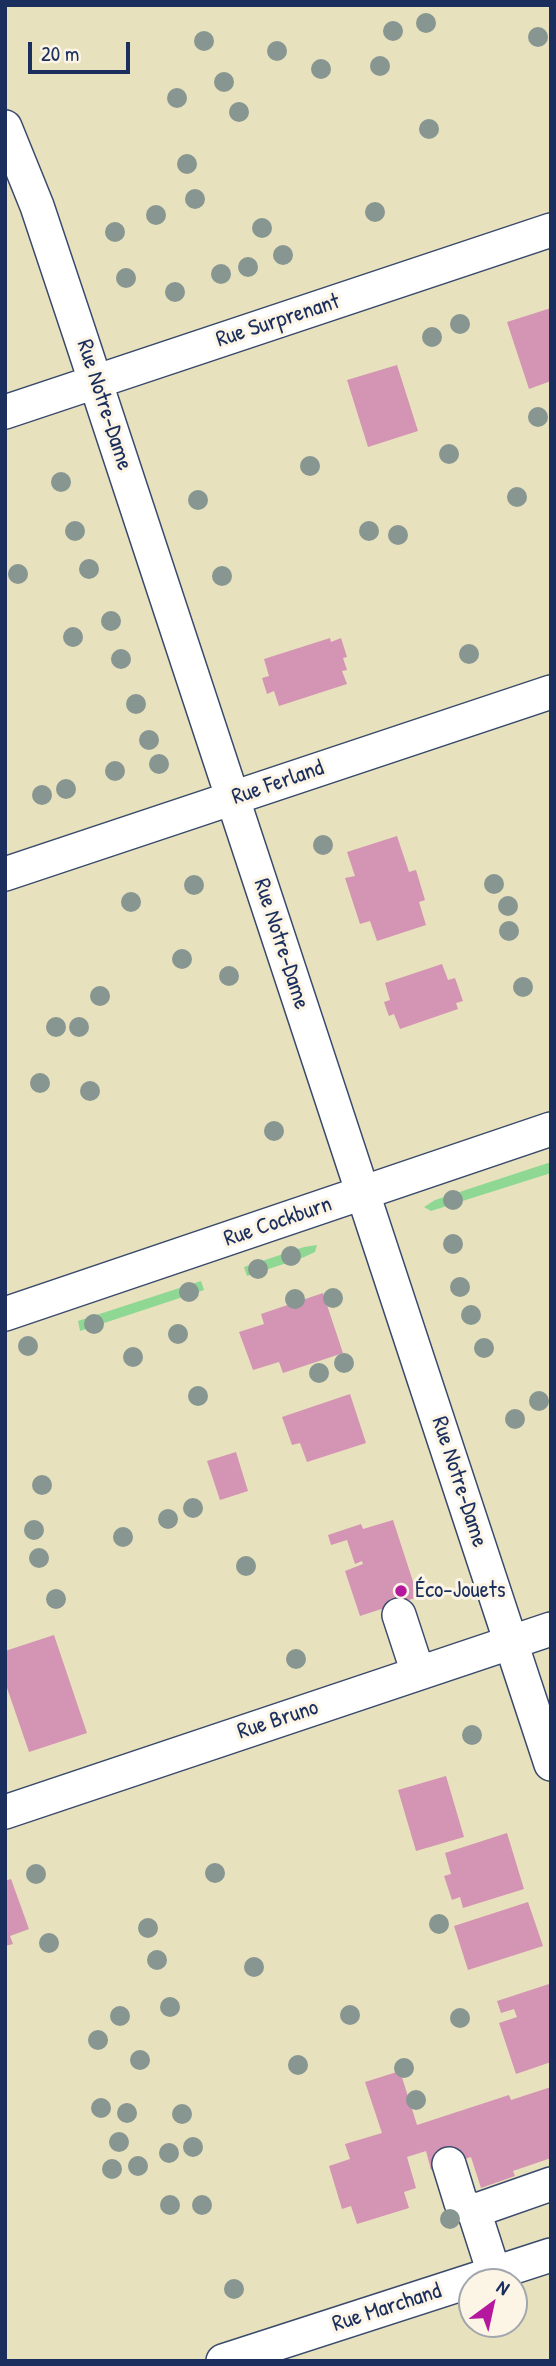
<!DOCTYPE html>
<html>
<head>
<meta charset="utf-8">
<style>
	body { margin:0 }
	#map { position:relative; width:556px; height:2366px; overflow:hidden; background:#e8e1be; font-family:"Patrick Hand",sans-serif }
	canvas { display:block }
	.frame { position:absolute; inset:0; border:7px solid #1b2f5e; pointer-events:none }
	.north { position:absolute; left:458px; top:2268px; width:70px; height:70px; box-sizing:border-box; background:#fcf5e5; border:2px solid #a2a6af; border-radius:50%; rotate:33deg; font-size:19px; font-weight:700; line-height:28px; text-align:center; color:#1b2f5e }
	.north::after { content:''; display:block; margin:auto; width:24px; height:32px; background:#b5179e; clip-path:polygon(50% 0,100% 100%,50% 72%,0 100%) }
	.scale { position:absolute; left:28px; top:42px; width:102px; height:32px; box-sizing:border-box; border:4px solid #1b2f5e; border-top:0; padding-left:9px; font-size:21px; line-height:24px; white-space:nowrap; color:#1b2f5e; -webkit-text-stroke:5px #fcf5e5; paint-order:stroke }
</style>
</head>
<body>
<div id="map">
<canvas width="556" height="2366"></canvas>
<div class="frame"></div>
<div class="north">N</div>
<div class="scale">20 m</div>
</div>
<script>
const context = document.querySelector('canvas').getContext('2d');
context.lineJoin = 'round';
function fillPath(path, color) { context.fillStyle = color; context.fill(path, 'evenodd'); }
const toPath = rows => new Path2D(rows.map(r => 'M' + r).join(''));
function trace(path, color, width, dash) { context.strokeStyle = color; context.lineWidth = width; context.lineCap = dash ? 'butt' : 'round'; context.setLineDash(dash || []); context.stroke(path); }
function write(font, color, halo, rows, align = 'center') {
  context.font = font + ' "Patrick Hand",sans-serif'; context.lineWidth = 6; context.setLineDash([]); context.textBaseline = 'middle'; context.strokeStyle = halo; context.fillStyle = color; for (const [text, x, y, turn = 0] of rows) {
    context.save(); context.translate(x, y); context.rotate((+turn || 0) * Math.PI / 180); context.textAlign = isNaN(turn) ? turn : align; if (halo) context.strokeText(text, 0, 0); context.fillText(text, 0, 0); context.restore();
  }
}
fillPath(toPath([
	[551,1162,551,1173,431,1211,424,1207,435,1200],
	[317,1245,315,1252,302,1258,247,1276,244,1267,304,1247],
	[201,1281,204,1290,80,1331,78,1321]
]), '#8ed894');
fillPath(toPath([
	[551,308,551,381,529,389,507,322],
	[397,365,418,431,368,447,347,380],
	[330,638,331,642,341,638,347,657,343,658,347,670,342,671,347,684,279,706,274,691,267,694,262,678,269,676,264,659],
	[397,836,409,872,416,870,425,900,419,902,426,925,377,941,370,921,360,924,345,878,355,876,347,852],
	[442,964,448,980,455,978,463,1001,456,1003,458,1009,400,1029,394,1014,389,1016,387,1011,384,1002,390,1000,385,983],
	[323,1293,343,1353,283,1373,279,1362,253,1370,239,1332,264,1324,261,1314],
	[350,1394,366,1443,307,1462,300,1443,292,1445,282,1417],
	[236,1452,248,1491,220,1500,207,1461],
	[393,1520,418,1597,360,1616,345,1571,363,1564,362,1561,355,1564,347,1540,331,1545,328,1535,361,1524,363,1529],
	[54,1635,87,1733,29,1752,5,1682,5,1651],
	[446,1776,464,1837,416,1851,398,1790],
	[507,1833,524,1889,463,1908,460,1897,452,1900,444,1876,451,1874,445,1853],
	[11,1879,29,1929,10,1936,13,1944,5,1946,5,1881],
	[528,1902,543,1946,468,1970,454,1926],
	[549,1984,551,1990,551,2062,516,2074,499,2023,517,2017,514,2009,501,2013,497,2001],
	[400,2071,417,2125,509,2095,511,2100,551,2087,551,2158,513,2171,515,2176,481,2188,471,2157,431,2170,426,2151,407,2157,416,2188,404,2192,409,2208,357,2224,351,2206,342,2209,329,2166,350,2159,345,2144,382,2133,365,2082]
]), '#d494b3');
const minor = toPath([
	[5,127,37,206,79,332,551,1764],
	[5,412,551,230],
	[5,874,551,692],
	[5,1314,551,1129],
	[399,1615,418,1673],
	[5,1812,551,1629],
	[449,2164,461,2203,474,2211],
	[494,2273,474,2211,551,2184],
	[223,2361,551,2255]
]);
trace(minor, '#3a4a6c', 36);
trace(minor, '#fff', 33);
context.fillStyle = '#879691';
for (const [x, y] of [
	[426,23],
	[393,31],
	[538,37],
	[204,41],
	[277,51],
	[380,66],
	[321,69],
	[224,82],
	[177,98],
	[239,112],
	[429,129],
	[187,164],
	[195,199],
	[375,212],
	[156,215],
	[262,228],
	[115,232],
	[283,255],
	[248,267],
	[221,274],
	[126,278],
	[175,292],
	[460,324],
	[432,337],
	[538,417],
	[449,454],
	[310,466],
	[61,482],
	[517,497],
	[198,500],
	[75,531],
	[369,531],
	[398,535],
	[89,569],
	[18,574],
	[222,576],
	[111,621],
	[73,637],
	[469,654],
	[121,659],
	[136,704],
	[149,740],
	[159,764],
	[115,771],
	[66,789],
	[42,795],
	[323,845],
	[494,884],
	[194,885],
	[131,902],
	[508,906],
	[509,931],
	[182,959],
	[229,976],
	[523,987],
	[100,996],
	[56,1027],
	[79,1027],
	[40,1083],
	[90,1091],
	[274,1131],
	[453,1200],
	[453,1244],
	[291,1256],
	[258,1269],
	[460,1287],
	[189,1292],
	[333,1298],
	[295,1299],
	[471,1315],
	[94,1324],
	[178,1334],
	[28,1346],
	[484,1348],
	[133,1357],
	[344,1363],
	[319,1373],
	[198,1396],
	[539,1401],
	[515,1419],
	[42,1485],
	[193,1508],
	[168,1519],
	[34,1530],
	[123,1537],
	[39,1558],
	[246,1566],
	[56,1599],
	[296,1659],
	[472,1735],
	[215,1873],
	[36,1874],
	[439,1924],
	[148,1928],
	[49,1943],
	[157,1960],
	[254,1967],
	[170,2007],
	[350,2015],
	[120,2016],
	[460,2018],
	[98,2040],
	[140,2060],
	[298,2065],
	[404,2068],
	[416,2100],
	[101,2108],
	[127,2113],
	[182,2114],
	[119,2142],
	[193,2147],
	[169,2153],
	[138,2166],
	[112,2169],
	[170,2205],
	[202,2205],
	[450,2219],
	[234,2289]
]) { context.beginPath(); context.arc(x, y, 10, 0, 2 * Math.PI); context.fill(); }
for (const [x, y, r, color] of [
	[401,1591,7,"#b5179e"]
]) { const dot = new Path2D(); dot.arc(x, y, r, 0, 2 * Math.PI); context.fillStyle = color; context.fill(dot); trace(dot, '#fcf5e5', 2.5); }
write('23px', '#1b2f5e', '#fcf5e5', [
	["Rue Surprenant",278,321,-18],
	["Rue Notre-Dame",104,405,72],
	["Rue Ferland",278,783,-19],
	["Rue Notre-Dame",281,944,72],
	["Rue Cockburn",278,1222,-19],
	["Rue Notre-Dame",459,1482,72],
	["Rue Bruno",278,1720,-18],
	["Rue Marchand",387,2308,-18]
]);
write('23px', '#1b2f5e', '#fcf5e5', [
	["Éco-Jouets",415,1591]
], 'left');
</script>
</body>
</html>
